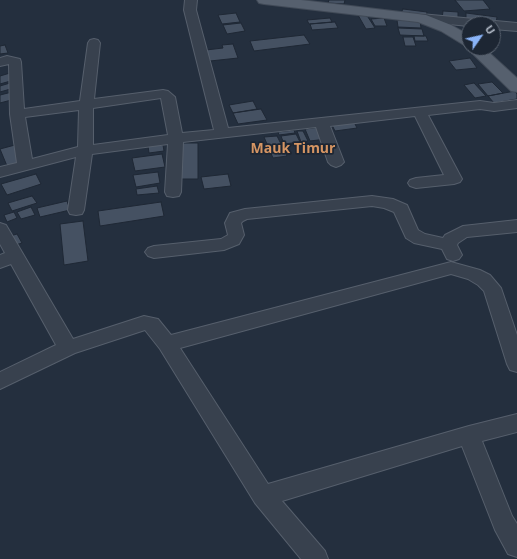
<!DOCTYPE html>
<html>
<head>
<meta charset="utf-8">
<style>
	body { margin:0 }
	#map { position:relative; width:517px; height:559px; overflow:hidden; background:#242f3e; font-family:"Open Sans",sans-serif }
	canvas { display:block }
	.north { position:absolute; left:461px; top:16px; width:40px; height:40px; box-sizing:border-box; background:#1d2633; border:1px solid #59626f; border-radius:50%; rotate:56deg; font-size:11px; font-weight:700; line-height:16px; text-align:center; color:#b4bcc9 }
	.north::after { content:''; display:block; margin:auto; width:14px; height:18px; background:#8ab4f8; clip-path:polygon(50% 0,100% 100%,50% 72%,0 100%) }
</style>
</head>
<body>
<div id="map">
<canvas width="517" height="559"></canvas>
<div class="north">U</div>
</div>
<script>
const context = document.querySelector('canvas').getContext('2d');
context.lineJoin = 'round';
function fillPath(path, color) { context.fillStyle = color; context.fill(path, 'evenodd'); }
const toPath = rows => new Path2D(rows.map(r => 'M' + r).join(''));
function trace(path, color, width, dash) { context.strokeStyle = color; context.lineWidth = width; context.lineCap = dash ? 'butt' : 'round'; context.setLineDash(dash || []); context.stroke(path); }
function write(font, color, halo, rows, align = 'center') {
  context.font = font + ' "Open Sans",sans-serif'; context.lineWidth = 3.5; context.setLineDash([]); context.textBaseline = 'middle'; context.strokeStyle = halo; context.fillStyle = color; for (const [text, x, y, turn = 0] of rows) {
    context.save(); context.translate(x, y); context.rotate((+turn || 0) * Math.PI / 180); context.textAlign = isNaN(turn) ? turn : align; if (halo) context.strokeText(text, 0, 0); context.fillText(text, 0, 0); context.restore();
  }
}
const building = toPath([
	[329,0,345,0,344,4,328,3,329,0],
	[455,0,483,0,490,9,464,11,455,0],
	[403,9,427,12,426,16,401,13,403,9],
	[443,11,458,12,458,21,442,19,443,11],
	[236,13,240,22,222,24,218,15,236,13],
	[466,13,497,17,496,23,466,20,466,13],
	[366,14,375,28,366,29,358,15,366,14],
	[330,18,332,22,309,24,307,20,330,18],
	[384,18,387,26,375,26,371,19,384,18],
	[397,20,420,21,421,28,398,27,397,20],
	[335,22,338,28,312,30,310,24,335,22],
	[241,23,245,31,227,34,223,25,241,23],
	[398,28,422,29,424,36,400,35,398,28],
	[304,35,310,44,254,51,250,41,304,35],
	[414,36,426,36,428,41,415,41,414,36],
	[403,37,413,37,416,46,405,46,403,37],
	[233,44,238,58,210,61,206,50,223,48,222,45,233,44],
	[5,45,8,53,0,54,0,46,5,45],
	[470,58,477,68,456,70,449,61,470,58],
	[10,73,14,80,0,84,0,76,10,73],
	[492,82,503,93,488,96,478,84,492,82],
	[10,83,14,88,0,92,0,86,10,83],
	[474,83,486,96,475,98,464,85,474,83],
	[515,91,517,94,517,99,494,103,488,96,515,91],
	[12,92,15,99,0,103,0,95,12,92],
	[253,101,257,109,233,113,229,105,253,101],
	[261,109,267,120,238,124,233,113,261,109],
	[354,122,357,128,335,131,332,125,354,122],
	[321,127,326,139,310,141,305,129,321,127],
	[294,130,295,133,279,135,278,132,294,130],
	[297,131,303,131,308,141,301,142,297,131],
	[296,134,300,142,284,144,281,136,296,134],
	[277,136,287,156,273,158,264,137,277,136],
	[178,143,198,143,198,179,177,179,178,143],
	[15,145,23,162,7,166,0,149,15,145],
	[163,145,164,151,149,153,148,146,163,145],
	[162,154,165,167,135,171,132,158,162,154],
	[158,172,160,183,136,187,133,175,158,172],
	[36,174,41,184,7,195,1,184,36,174],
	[228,174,231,186,204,189,201,177,228,174],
	[157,186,159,193,137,195,136,189,157,186],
	[32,196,37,203,12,211,8,203,32,196],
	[67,201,70,210,40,217,37,208,67,201],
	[161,202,164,216,100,226,98,211,161,202],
	[31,207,35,215,21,219,17,212,31,207],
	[14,212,17,218,7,222,4,215,14,212],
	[83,221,88,261,64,265,60,224,83,221],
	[17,234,22,243,12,246,7,237,17,234]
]);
fillPath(building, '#455162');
trace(building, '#1f2835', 1);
const minor = toPath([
	[185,0,197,0,196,10,228,128,480,101,494,103,517,100,517,108,494,111,480,109,428,115,462,179,460,182,454,184,416,188,410,186,408,183,410,180,416,178,444,175,415,116,330,126,344,162,341,165,336,167,331,165,328,162,316,127,183,142,181,192,179,196,173,197,167,196,165,192,168,144,92,154,84,210,82,214,76,215,70,214,68,210,76,157,0,177,0,167,17,163,10,114,9,64,0,66,0,58,7,56,20,59,21,62,24,109,80,101,88,43,90,40,94,39,98,40,100,43,94,99,163,90,168,91,175,97,182,133,214,130,184,10,185,0],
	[161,98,168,135,93,145,93,108,161,98],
	[79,110,78,147,32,159,25,117,79,110],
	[421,14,517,23,517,31,493,29,493,24,469,24,469,26,417,21,415,18,417,15,421,14],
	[372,196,393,199,407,205,418,230,425,234,443,238,445,235,463,226,517,220,517,232,467,237,458,243,457,245,462,255,459,259,453,261,447,259,442,249,414,243,406,238,394,212,384,208,372,206,247,219,243,221,241,223,244,235,239,244,224,250,154,258,148,256,145,252,148,248,154,246,221,239,228,235,225,223,230,213,245,209,372,196],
	[0,223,6,225,73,339,144,316,158,319,171,335,451,262,480,270,490,275,501,288,517,335,517,372,510,370,507,364,484,291,478,285,468,279,451,274,180,348,268,484,469,426,517,414,517,432,482,441,512,516,517,524,517,557,508,554,495,530,462,446,282,501,325,551,328,559,301,559,255,503,160,349,145,330,75,353,0,389,0,372,56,345,11,264,0,268,0,255,5,253,0,244,0,223]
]);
const major = toPath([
	[257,0,301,0,426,15,451,25,469,35,469,48,484,48,517,78,517,92,511,91,470,51,467,48,468,46,464,45,441,31,418,22,264,4,259,3,257,0]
]);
trace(minor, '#565f6c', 2);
trace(major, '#414a57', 2);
fillPath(minor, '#38414e');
fillPath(major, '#56606e');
write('bold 14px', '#d59563', '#1d2633', [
	["Mauk Timur",293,149]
]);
</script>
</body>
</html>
